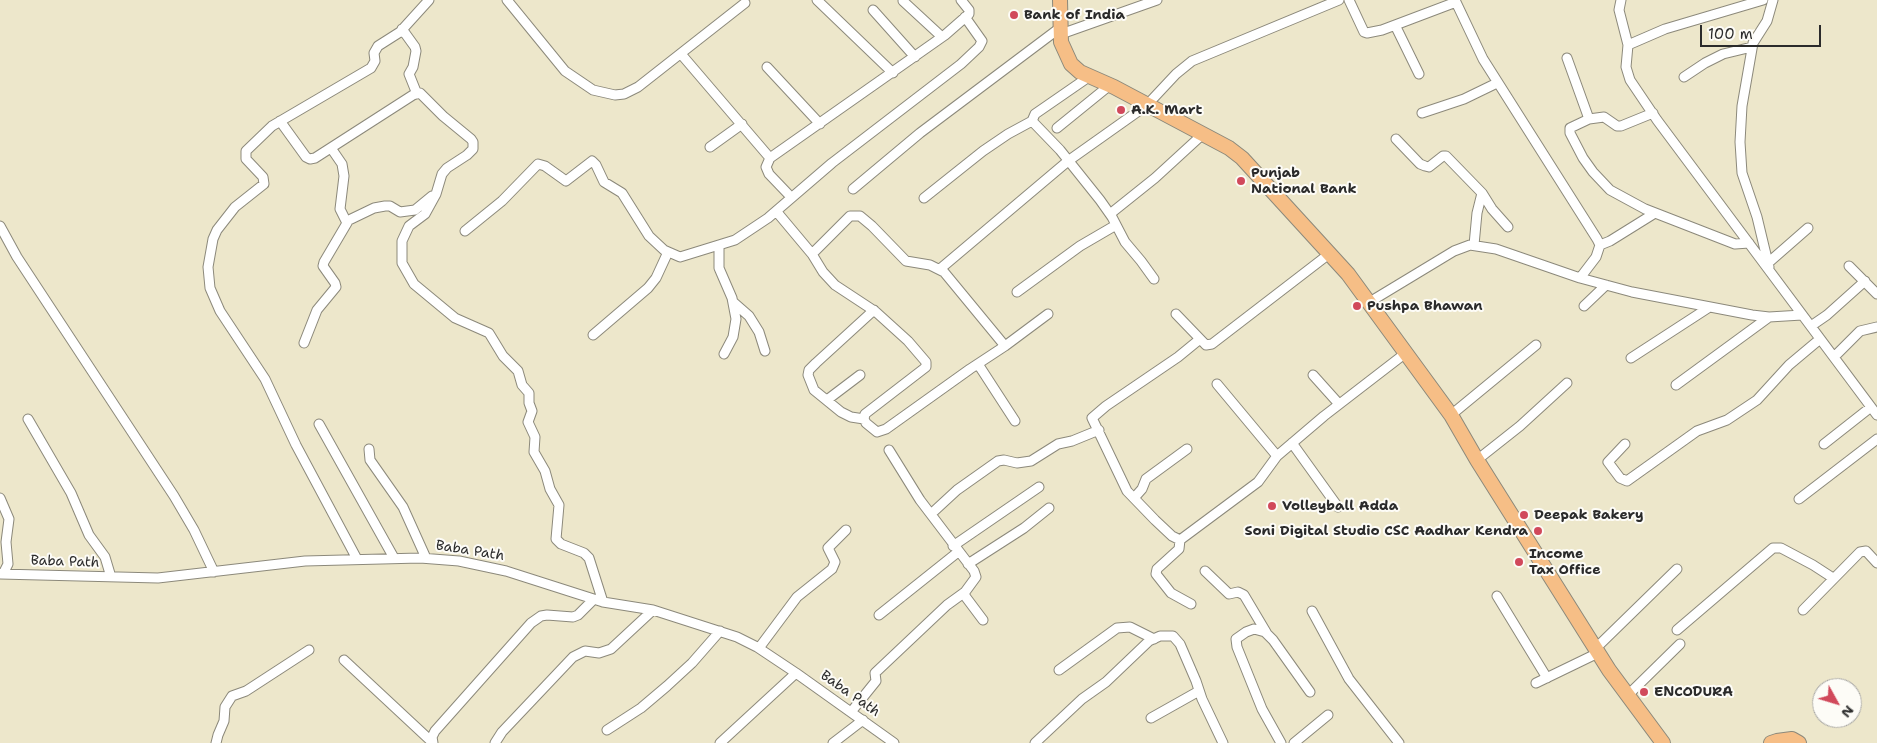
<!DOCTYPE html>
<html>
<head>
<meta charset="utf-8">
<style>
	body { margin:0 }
	#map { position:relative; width:1877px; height:743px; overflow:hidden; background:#ede7cb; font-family:"Shantell Sans",sans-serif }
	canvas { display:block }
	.north { position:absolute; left:1812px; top:678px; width:50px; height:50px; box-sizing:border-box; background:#fdfcf7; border:1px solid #a9a8a5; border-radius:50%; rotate:129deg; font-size:14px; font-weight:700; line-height:20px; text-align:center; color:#2b2b2b }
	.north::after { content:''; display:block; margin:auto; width:18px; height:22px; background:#d1495b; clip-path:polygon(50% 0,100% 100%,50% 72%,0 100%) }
	.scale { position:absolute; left:1700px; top:25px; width:121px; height:22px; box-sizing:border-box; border:2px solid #2b2b2b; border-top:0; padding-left:6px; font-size:15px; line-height:18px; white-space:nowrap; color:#2b2b2b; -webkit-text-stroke:4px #fdfcf7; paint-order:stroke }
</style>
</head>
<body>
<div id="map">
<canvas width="1877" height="743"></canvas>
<div class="north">N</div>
<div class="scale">100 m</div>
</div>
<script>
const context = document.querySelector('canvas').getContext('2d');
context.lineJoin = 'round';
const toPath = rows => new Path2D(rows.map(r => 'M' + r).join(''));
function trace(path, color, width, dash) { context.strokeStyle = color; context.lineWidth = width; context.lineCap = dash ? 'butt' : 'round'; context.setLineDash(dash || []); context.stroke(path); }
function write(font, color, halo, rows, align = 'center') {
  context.font = font + ' "Shantell Sans",sans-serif'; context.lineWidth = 4; context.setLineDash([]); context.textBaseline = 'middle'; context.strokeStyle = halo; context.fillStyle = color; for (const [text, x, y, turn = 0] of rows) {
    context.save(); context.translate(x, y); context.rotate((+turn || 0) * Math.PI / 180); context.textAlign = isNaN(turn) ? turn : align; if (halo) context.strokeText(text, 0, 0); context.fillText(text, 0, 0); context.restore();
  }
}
const street = toPath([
	[507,0,565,71,593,90,615,95,624,94,638,87,745,3],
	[817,0,893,73],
	[1349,0,1364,32,1367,33,1382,30,1456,2],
	[1455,0,1483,59,1597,239,1600,245,1596,257,1580,278],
	[1621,0,1619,10,1628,45,1626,67,1630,80,1657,120,1877,415],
	[903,1,942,37],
	[873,10,915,57],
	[1395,25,1419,74],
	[402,29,415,47,416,51,413,67,409,74,417,94],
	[1061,34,1157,0],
	[1628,45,1665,29,1763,0],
	[681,54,770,158],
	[1567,58,1589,119],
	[767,67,820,124],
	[1090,76,1035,114,1032,121,1060,150,1100,200,1112,217,1125,242,1141,261,1154,279],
	[1684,77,1705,63,1723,54,1752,47],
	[1422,113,1464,99,1497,83],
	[1653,113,1621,126,1617,126,1604,117,1589,119,1570,128,1570,133,1583,158,1593,172,1610,190,1645,209,1735,244,1749,243],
	[280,121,306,157,310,159,315,158,413,95,420,93,443,116,471,139,473,142,473,149,467,155,447,168,442,174,436,194,425,214,409,226,402,241,402,263,414,284,455,318,489,333,503,356,518,371,522,385,529,393,529,403,532,411,528,422,535,437,534,452,545,471,550,489,559,505,556,539,561,544,584,553,589,558,603,602],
	[1057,128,1110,85],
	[1396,139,1420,164,1425,166,1429,167,1443,156,1446,156,1482,193,1492,209,1508,227],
	[710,147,742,124],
	[853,189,920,133,1061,27],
	[791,197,769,174,766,167,770,158,945,35,969,14,969,10,961,0],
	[924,198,983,151,1008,134,1032,121],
	[776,211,812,254,823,272,835,285,876,312,908,341,926,362,926,367,865,414,864,419,866,423,877,432,886,429,970,369,1005,346,1048,314],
	[1110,214,1155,178,1203,134],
	[347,221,374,208,385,206,390,206,400,212,415,210,432,196],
	[0,226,17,257,174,496,194,530,214,572],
	[465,231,502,201,538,164,545,166,566,181,592,161,596,165,604,182,622,193,649,236,664,250,680,257,735,240,768,218,832,163,961,64,979,47,982,41,965,17],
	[719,245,719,268,732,298,736,319,733,337,724,354],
	[1474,245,1477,213,1482,193],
	[1600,245,1610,241,1655,213],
	[812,254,850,216,860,216,872,226,906,261,930,265,944,272,1005,346],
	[1768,263,1808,228],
	[1849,266,1877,294],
	[1769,267,1757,217,1742,173,1740,142,1742,106,1753,43,1767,21,1773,0],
	[940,269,1068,161,1147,105,1176,74,1192,61,1339,0],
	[1017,292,1080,246,1116,225],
	[733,302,749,316,759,332,765,351],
	[1368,303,1454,251,1470,245,1496,249,1580,278,1632,292,1752,315,1769,317,1802,315],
	[1584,306,1606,285],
	[1176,314,1203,342,1206,345,1212,344,1329,254],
	[1811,326,1827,315,1865,281],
	[593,335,648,288,656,278,668,252],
	[1200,339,1178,357,1106,406,1092,418,1127,491,1155,520,1172,536,1180,540,1258,482,1277,456,1324,416,1407,352],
	[304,343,317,310,336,287,335,283,323,266,324,262,347,223,340,209,344,176,342,164,331,148],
	[1834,357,1860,331,1877,327],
	[1631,358,1708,308],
	[978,364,1015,421],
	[1313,375,1339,404],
	[1217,384,1277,456],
	[1676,385,1769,317],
	[827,400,860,375],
	[1451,415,1536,345],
	[28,419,71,493,89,535,105,557,111,577],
	[864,419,851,417,841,412,814,390,808,375,809,370,816,363,874,310],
	[319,424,394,558],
	[1292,443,1338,507],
	[1625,444,1608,462,1620,478,1627,481,1697,431,1727,420,1757,400,1789,365,1820,339],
	[1824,444,1871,407],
	[369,449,370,460,403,507,426,558],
	[889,450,920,500,974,571,976,577,965,592,965,596,983,620],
	[1477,460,1520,426,1567,383],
	[0,498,9,519,6,542,8,564,3,574],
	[1134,498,1142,489,1146,479,1187,449],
	[1799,499,1877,439],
	[931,514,957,490,998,461,1004,460,1017,463,1031,461,1058,444,1072,441,1099,430],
	[1180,540,1179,549,1157,569,1156,574,1171,593,1191,604],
	[953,546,1039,487],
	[357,559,296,445,265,379,220,311,210,288,208,267,213,239,217,230,235,207,264,184,263,177,246,159,246,151,272,126,371,68,375,61,374,53,378,46,400,32,429,0],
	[968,564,1024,528,1049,508],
	[1205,571,1229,594,1238,592,1244,595,1266,632],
	[0,574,158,578,305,561,420,558,459,561,506,571,603,602,653,610,737,637,757,647,796,673,894,743],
	[1497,596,1547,678],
	[1803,610,1860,552,1866,551,1877,563],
	[1312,611,1349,679,1399,743],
	[879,615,958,552],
	[1677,630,1773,548,1781,548,1813,565,1833,578],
	[759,648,797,597,832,569,835,562,828,548,846,530],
	[1595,649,1677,569],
	[344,660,432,742],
	[1059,670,1117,628,1130,627,1154,639],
	[1536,683,1598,653],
	[1627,696,1680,644],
	[851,712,876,681,875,673,947,605,965,592],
	[1151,718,1199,691],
	[607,730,641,708,667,686,692,663,720,631],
	[216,743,218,735,224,721,225,707,232,696,246,691,309,650],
	[433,743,432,737,435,731,531,623,541,616,547,615,573,617,578,615,594,599],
	[495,743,502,732,573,657,585,651,599,653,611,649,653,610],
	[720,743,796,673],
	[833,743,863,720],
	[1035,743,1082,699,1106,682,1149,641,1160,636,1173,636,1180,644,1196,681,1202,699,1223,743],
	[1281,743,1262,709,1237,647,1236,639,1246,632,1254,629,1265,632,1273,640,1310,692],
	[1294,743,1328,715]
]);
const primary = toPath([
	[1060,0,1061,42,1071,64,1080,72,1114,87,1229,148,1242,158,1348,274,1451,415,1477,460,1609,670,1663,743],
	[1771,743,1777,741,1792,739,1799,743]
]);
trace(street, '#8c897b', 11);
trace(primary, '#8c897b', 16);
trace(street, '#fff', 9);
trace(primary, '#f6be86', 14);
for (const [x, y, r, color] of [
	[1014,15,5,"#d1495b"],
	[1121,110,5,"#d1495b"],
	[1241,181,5,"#d1495b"],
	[1357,306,5,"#d1495b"],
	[1272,506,5,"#d1495b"],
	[1524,515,5,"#d1495b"],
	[1538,531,5,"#d1495b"],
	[1519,562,5,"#d1495b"],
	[1644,692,5,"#d1495b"]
]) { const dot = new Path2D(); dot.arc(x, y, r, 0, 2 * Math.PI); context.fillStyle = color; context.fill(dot); trace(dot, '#fdfcf7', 2); }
write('bold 14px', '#2b2b2b', '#fdfcf7', [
	["Bank of India",1024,15],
	["A.K. Mart",1131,110],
	["Punjab",1251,173],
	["National Bank",1251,189],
	["Pushpa Bhawan",1367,306],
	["Volleyball Adda",1282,506],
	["Deepak Bakery",1534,515],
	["Soni Digital Studio CSC Aadhar Kendra",1528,531,"right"],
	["Income",1529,554],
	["Tax Office",1529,570],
	["ENCODURA",1654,692]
], 'left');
write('14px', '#2b2b2b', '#fdfcf7', [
	["Baba Path",470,551,9],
	["Baba Path",65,562,2],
	["Baba Path",850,694,35]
]);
</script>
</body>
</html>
